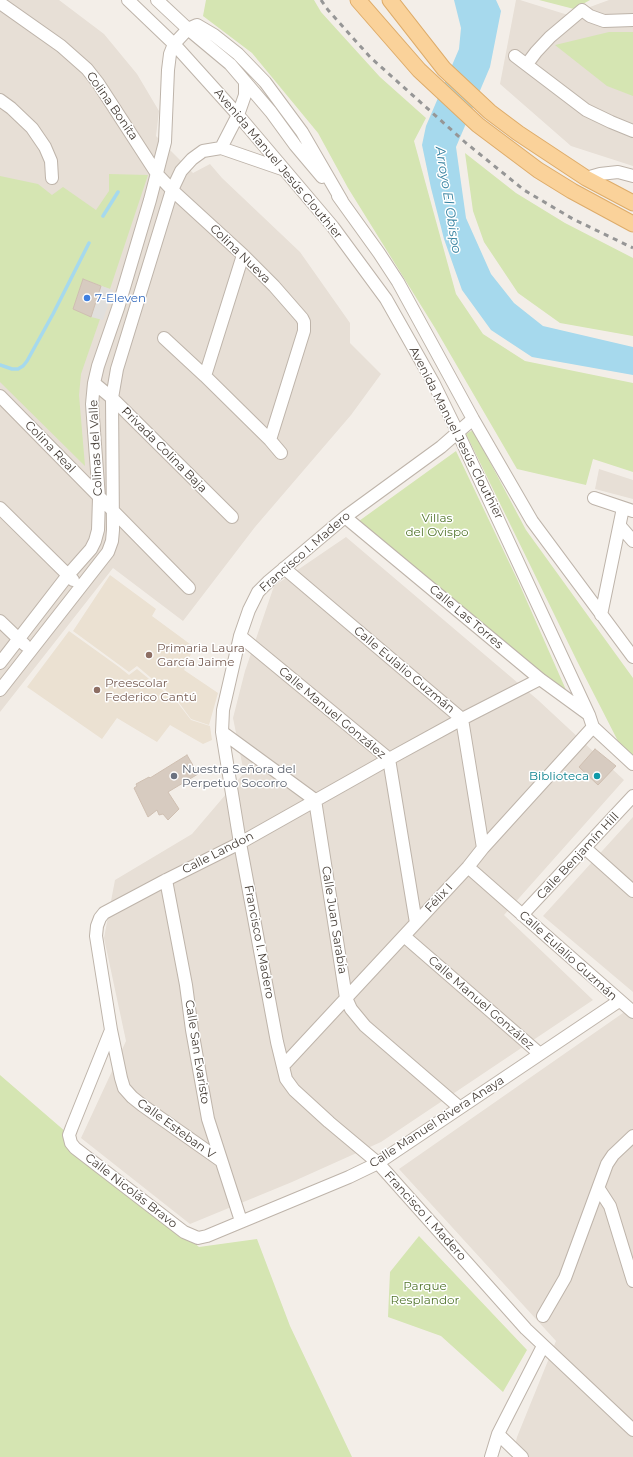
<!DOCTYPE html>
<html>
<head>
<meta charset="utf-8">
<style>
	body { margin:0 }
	canvas { display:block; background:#f3eee8 }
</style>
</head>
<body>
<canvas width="633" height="1457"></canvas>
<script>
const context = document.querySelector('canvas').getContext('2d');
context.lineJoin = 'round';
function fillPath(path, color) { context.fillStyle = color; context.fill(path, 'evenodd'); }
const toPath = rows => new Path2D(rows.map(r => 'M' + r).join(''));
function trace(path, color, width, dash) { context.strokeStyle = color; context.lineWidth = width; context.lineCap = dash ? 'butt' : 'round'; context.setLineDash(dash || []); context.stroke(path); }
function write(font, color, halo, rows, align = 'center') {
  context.font = font + ' Montserrat,sans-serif'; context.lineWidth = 3; context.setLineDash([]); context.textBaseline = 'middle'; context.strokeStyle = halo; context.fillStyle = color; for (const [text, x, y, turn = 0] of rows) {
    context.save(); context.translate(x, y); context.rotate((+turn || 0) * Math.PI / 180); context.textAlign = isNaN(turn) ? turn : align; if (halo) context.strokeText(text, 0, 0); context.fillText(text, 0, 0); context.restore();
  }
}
fillPath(toPath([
	[0,0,59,0,104,34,137,74,159,111,156,136,193,173,210,164,222,178,300,252,350,323,350,343,381,374,351,415,255,527,183,621,113,568,0,712],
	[516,0,520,0,568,15,609,0,633,0,633,166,571,146,500,84],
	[599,469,633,480,633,499,595,489],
	[346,537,538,700,624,780,504,915,593,1000,381,1142,292,1182,190,1224,81,1138,126,1041,104,938,115,880,192,834,244,773,233,718,245,671,274,586],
	[633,817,633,992,543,916],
	[633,1006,633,1457,512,1457,517,1437,556,1341,399,1169]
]), '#e7dfd6');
fillPath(toPath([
	[110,575,156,609,152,616,194,647,184,670,218,693,209,725,191,719,177,700,137,666,129,672,73,631],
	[69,631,119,667,129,675,137,669,177,702,191,720,210,726,212,740,203,744,170,725,157,742,117,718,102,739,27,687]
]), '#ebe1d2');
fillPath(toPath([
	[206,0,314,0,321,12,380,77,426,118,414,141,456,294,483,334,525,361,633,383,633,472,593,459,586,485,517,469,435,328,348,188,318,133,252,53,203,16],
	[539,0,590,0,574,9],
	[609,32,633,32,633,96,607,86,555,45],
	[465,153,516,193,565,223,633,258,633,336,560,323,518,293,484,242,473,211],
	[109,174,148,175,110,289,83,279,73,309,100,319,81,374,79,395,85,466,0,382,0,176,38,184,52,195,63,187,96,210,109,191],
	[473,430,526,530,633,678,633,758,621,747,577,661,466,434],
	[456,451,518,581,570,699,359,521],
	[0,1075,199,1247,257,1239,290,1326,352,1457,0,1457],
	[419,1236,527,1350,503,1392,441,1336,388,1317,390,1272]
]), '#d5e5b2');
fillPath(toPath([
	[101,286,113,290,103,320,91,317]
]), '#e1dfdc');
fillPath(toPath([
	[454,0,496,0,501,11,490,67,456,147,466,218,491,274,514,303,543,326,633,347,633,375,532,357,491,330,462,290,444,239,431,188,422,145,426,126,459,49,461,28]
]), '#a6d9ed');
trace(toPath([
	[103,216,118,192],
	[0,365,12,369,18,369,23,366,27,361,53,314,89,243]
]), '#a6d9ed', 3.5);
const building = toPath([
	[83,279,101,286,91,317,73,309,83,279],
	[595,749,616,766,598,785,579,767,595,749],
	[187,755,198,774,168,792,179,809,168,820,163,814,159,815,157,810,148,817,134,788,137,786,136,784,149,777,150,778,187,755]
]);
fillPath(building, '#d7cbc0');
trace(building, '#cfbfb1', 1);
const minor = toPath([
	[128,0,174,44,238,115,333,227,386,299,434,384,458,433,589,715,593,727,633,764],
	[157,0,188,29,230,64,271,112,295,145,322,177],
	[0,3,61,46,87,69,98,83,157,174,172,190,243,255,274,286,302,318,304,322,304,331,270,440],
	[582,10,590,16,604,21,633,20],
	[515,56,586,110,611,122,633,131],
	[527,64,536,52,550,37,582,10],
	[0,100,11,108,32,128,45,147,51,161,52,178],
	[221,148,238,115,245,95,245,82],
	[586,178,600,174,618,172,633,176],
	[338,196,379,253,398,282,473,419,532,521,633,657],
	[164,338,205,376,270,440,281,453],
	[205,376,243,255],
	[94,383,112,398,232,517],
	[0,396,189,588],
	[473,419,441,447,345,517,269,581,258,592,249,610,240,636,223,710,222,732,240,843,277,1042,286,1079,294,1090,329,1122,378,1163,526,1329,633,1430],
	[594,498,633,511],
	[0,508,73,580],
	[345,517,540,679,588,714],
	[620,526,633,541],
	[284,568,462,719,483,848],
	[601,615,623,508],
	[0,621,25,645],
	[240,636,389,759,416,923],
	[0,663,68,575,91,549,95,541,98,530,99,498,94,431,92,404,94,383,98,366,118,308,150,200,165,142,168,70,170,54,174,44,188,29,197,25,214,35,238,54,265,82,302,132,342,201],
	[0,690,108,552,112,541,113,530,112,398,117,369,172,190,181,171,192,159,203,151,221,148,282,169],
	[222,732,315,800,346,998,351,1009,365,1026,459,1107],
	[585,848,633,891],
	[468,867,633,1012],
	[166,880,186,985,192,1030,208,1119,241,1221],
	[522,915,633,796],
	[404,936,540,1054],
	[111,1030,72,1127,69,1135,71,1143,75,1148,184,1232,198,1238,207,1236,349,1177,378,1163,619,1001],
	[283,1066,468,867,483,848,593,727],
	[220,1160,142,1105,132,1097,124,1088,121,1078,111,1030,96,936,97,926,100,918,104,913,166,880,240,843,389,759,462,719,540,679],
	[599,1189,610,1206,633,1281],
	[543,1316,565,1278,607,1164,613,1155,633,1136],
	[498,1434,522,1457],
	[491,1457,498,1434,543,1346]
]);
const major = toPath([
	[358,0,419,70,478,125,538,170,572,191,633,224],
	[390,0,444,69,490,112,518,133,586,178,633,203]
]);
trace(minor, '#beb4aa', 14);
trace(major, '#deac6a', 17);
trace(minor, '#fff', 12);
trace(major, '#fad29a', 15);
trace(toPath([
	[321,0,328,10,370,57,466,143,524,190,573,219,633,248]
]), '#969696', 3, [5, 5]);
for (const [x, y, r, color] of [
	[87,298,4,"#3f7fe0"],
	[149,655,4,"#8d6e63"],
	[97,690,4,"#8d6e63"],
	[174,776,4,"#6b7280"],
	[597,776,4,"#0f9aa8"]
]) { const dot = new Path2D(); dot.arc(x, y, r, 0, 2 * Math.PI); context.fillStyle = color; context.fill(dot); trace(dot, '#fff', 1.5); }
write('12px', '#463e37', '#fff', [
	["Colina Bonita",112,106,55],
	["Avenida Manuel Jesús Clouthier",278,164,50],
	["Colina Nueva",240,254,44],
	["Avenida Manuel Jesús Clouthier",456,433,63],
	["Colina Real",50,447,46],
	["Colinas del Valle",96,448,-93],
	["Privada Colina Baja",164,450,45],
	["Francisco I. Madero",305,552,-41],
	["Calle Las Torres",466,617,40],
	["Calle Eulalio Guzmán",404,670,40],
	["Calle Manuel González",332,713,40],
	["Calle Landon",218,853,-27],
	["Calle Benjamín Hill",578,856,-47],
	["Félix I",439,898,-47],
	["Calle Juan Sarabia",334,920,81],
	["Francisco I. Madero",259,942,79],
	["Calle Eulalio Guzmán",568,956,42],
	["Calle Manuel González",481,1003,41],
	["Calle San Evaristo",197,1052,81],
	["Calle Manuel Rivera Anaya",437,1122,-33],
	["Calle Esteban V",176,1129,36],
	["Calle Nicolás Bravo",131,1191,38],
	["Francisco I. Madero",425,1216,48]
]);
write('12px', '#366cbe', '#fff', [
	["7-Eleven",95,298]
], 'left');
write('12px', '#51752c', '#fff', [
	["Villas",437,518],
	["del Ovispo",437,532],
	["Parque",425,1286],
	["Resplandor",425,1300]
]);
write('12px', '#785e54', '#fff', [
	["Primaria Laura",157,648],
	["García Jaime",157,662],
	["Preescolar",105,683],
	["Federico Cantú",105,697]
], 'left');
write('12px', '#5b616d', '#fff', [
	["Nuestra Señora del",182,769],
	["Perpetuo Socorro",182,783]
], 'left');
write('12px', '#0d838f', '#fff', [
	["Biblioteca",589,776]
], 'right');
write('italic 13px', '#307e9d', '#fff', [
	["Arroyo El Obispo",448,200,81]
]);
</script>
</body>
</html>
